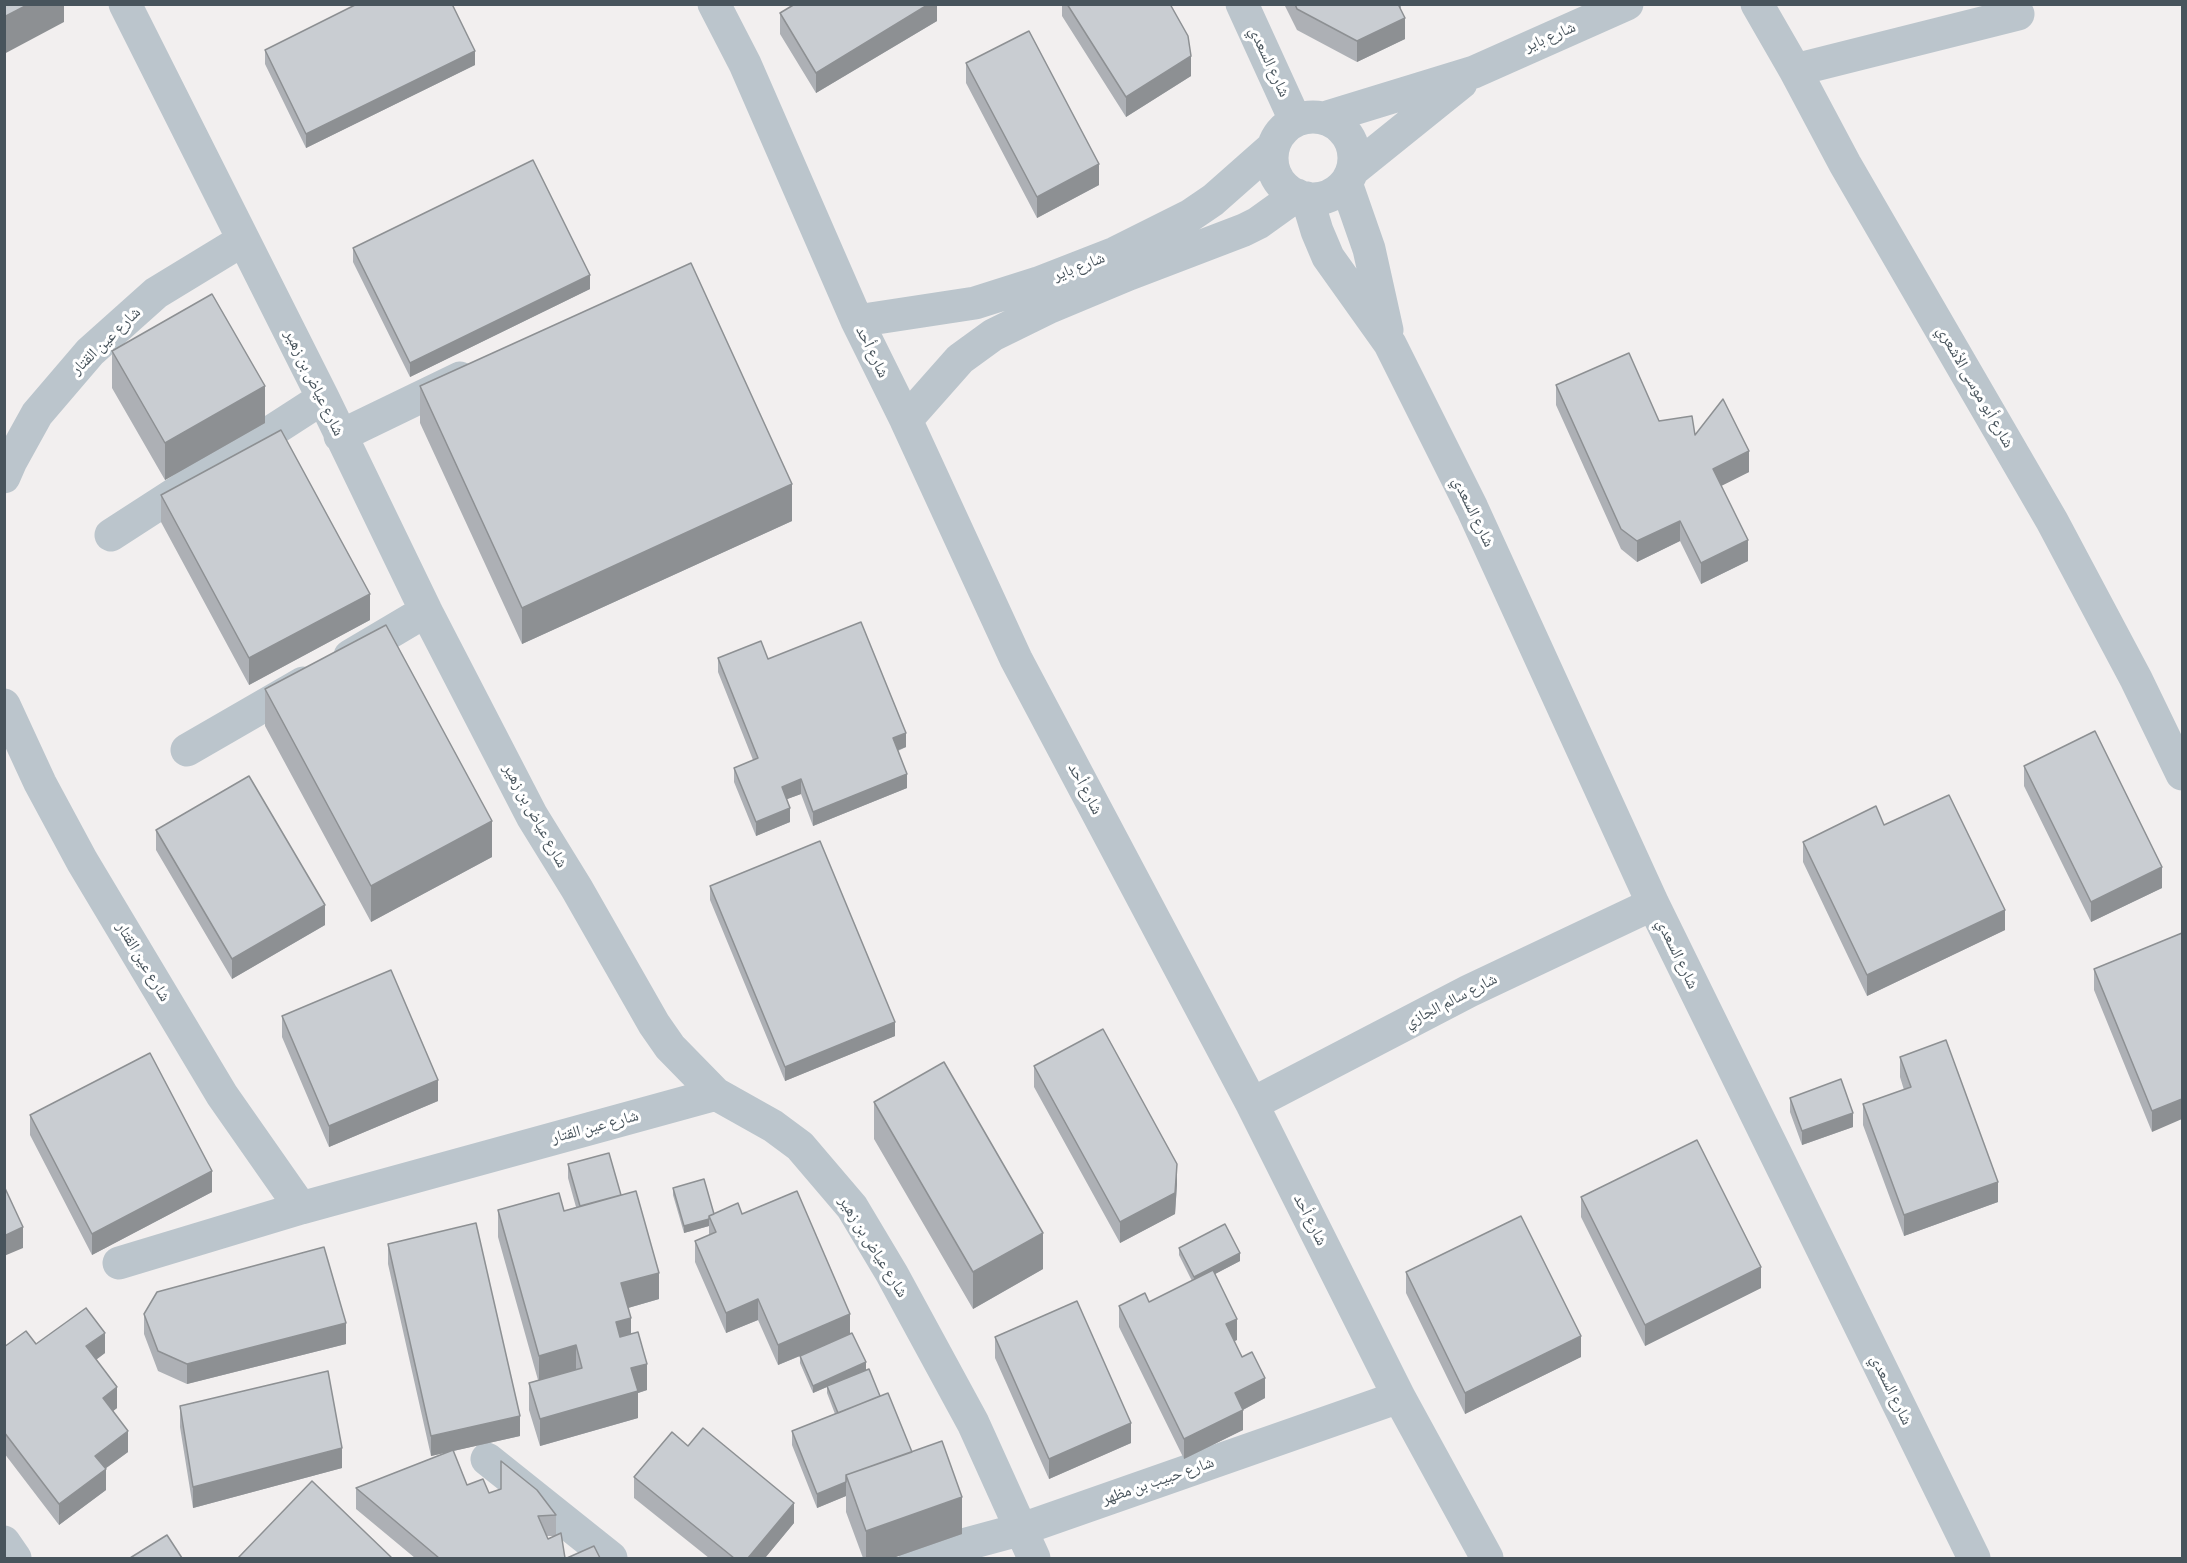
<!DOCTYPE html>
<html>
<head>
<meta charset="utf-8">
<style>
	body { margin:0 }
	#map { position:relative; width:2187px; height:1563px; overflow:hidden; background:#f2efef; font-family:Manrope,sans-serif }
	canvas { display:block }
	.frame { position:absolute; inset:0; border:6px solid #48545c; pointer-events:none }
</style>
</head>
<body>
<div id="map">
<canvas width="2187" height="1563"></canvas>
<div class="frame"></div>
</div>
<script>
const context = document.querySelector('canvas').getContext('2d');
context.lineJoin = 'round';
const toPath = rows => new Path2D(rows.map(r => 'M' + r).join(''));
function trace(path, color, width, dash) { context.strokeStyle = color; context.lineWidth = width; context.lineCap = dash ? 'butt' : 'round'; context.setLineDash(dash || []); context.stroke(path); }
function fillPath(path, color) { context.fillStyle = color; context.fill(path, 'evenodd'); }
function write(font, color, halo, rows, align = 'center') {
  context.font = font + ' Manrope,"Noto Naskh Arabic",sans-serif'; context.lineWidth = 6; context.setLineDash([]); context.textBaseline = 'middle'; context.strokeStyle = halo; context.fillStyle = color; for (const [text, x, y, turn = 0] of rows) {
    context.save(); context.translate(x, y); context.rotate((+turn || 0) * Math.PI / 180); context.textAlign = isNaN(turn) ? turn : align; if (halo) context.strokeText(text, 0, 0); context.fillText(text, 0, 0); context.restore();
  }
}
trace(toPath([
	[125,4,323,398,426,611,532,816,577,889,654,1024,670,1047,716,1094,773,1126,800,1146,852,1207,892,1274,973,1423,1034,1558],
	[714,4,745,64,857,321,906,420,1016,659,1252,1104,1399,1397,1487,1558],
	[1242,4,1295,120],
	[1757,4,1795,70,1845,164,2052,521,2136,679,2182,774],
	[1795,70,2018,14],
	'1272 158a41 41 0 1 1 82 0a41 41 0 1 1-82 0Z',
	[1324,118,1474,72,1627,4],
	[1353,170,1461,83],
	[1346,183,1369,249,1387,330],
	[1307,198,1317,231,1328,257,1390,344,1472,508,1653,904,1974,1558],
	[857,321,975,303,1038,283,1115,253,1191,215,1213,200,1273,147],
	[906,420,960,359,993,335,1050,307,1129,274,1244,230,1258,223,1297,195],
	[340,436,460,378],
	[4,477,11,461,37,414,90,352,156,293,243,240],
	[111,535,323,398],
	[350,656,426,611],
	[4,705,40,783,82,861,222,1095,301,1208],
	[187,750,303,683],
	[1252,1104,1469,991,1653,904],
	[119,1263,301,1208,716,1094],
	[487,1459,611,1558],
	[4,1542,15,1558],
	[915,1558,1022,1529,1399,1397]
]), '#bbc5cc', 33);
fillPath(toPath([
	[937,4,937,21,816,93,780,34,780,13],
	[1062,4,1170,4,1191,76,1126,117,1062,16],
	[1284,4,1401,4,1401,8,1400,8,1405,39,1357,62,1297,30],
	[265,50,475,65,306,148,265,64],
	[966,63,1099,185,1037,218,966,83],
	[353,248,590,289,410,377,353,262],
	[112,351,265,423,165,480,112,388],
	[1556,385,1659,421,1695,435,1749,472,1721,486,1748,561,1701,584,1680,541,1637,562,1621,549,1556,405],
	[420,386,792,521,522,644,420,423],
	[161,495,370,620,249,685,161,522],
	[718,658,768,659,906,747,898,751,907,788,813,826,801,794,787,799,790,822,756,836,734,782,734,768,753,760,718,672],
	[265,689,492,857,371,922,265,726],
	[2024,766,2162,888,2091,922,2024,786],
	[1884,825,2005,930,1867,996,1803,862,1803,842],
	[156,830,325,925,232,979,156,850],
	[710,886,895,1036,785,1081,710,900],
	[2182,933,2152,1132,2094,990,2094,969],
	[282,1016,438,1101,329,1147,282,1037],
	[1900,1057,1998,1202,1904,1236,1863,1125,1863,1104,1904,1090,1900,1077],
	[1034,1066,1177,1184,1175,1214,1120,1243,1034,1087],
	[1790,1098,1853,1127,1802,1145,1790,1112],
	[874,1102,1043,1269,973,1309,874,1139],
	[30,1115,212,1192,92,1255,30,1135],
	[568,1164,621,1195,659,1299,628,1308,631,1333,647,1390,638,1393,638,1418,540,1446,529,1410,529,1383,538,1380,498,1237,498,1210,564,1211,576,1207,568,1178],
	[673,1188,714,1214,742,1214,850,1334,866,1370,850,1376,880,1396,912,1452,962,1534,893,1558,863,1558,846,1512,846,1496,817,1508,792,1445,792,1431,835,1414,827,1393,827,1387,813,1393,800,1363,800,1356,778,1365,758,1320,726,1333,695,1262,695,1241,709,1235,709,1226,684,1233,673,1195],
	[1581,1197,1761,1288,1645,1346,1581,1217],
	[388,1244,520,1436,453,1451,467,1485,489,1493,556,1515,556,1535,565,1558,415,1558,356,1509,356,1488,448,1452,431,1456,388,1264],
	[547,1536,556,1536,548,1539],
	[1179,1248,1240,1261,1215,1274,1237,1340,1234,1341,1265,1398,1243,1410,1243,1430,1184,1459,1119,1327,1119,1306,1149,1302,1192,1281,1179,1255],
	[1406,1272,1581,1357,1465,1414,1406,1293],
	[144,1314,346,1344,187,1384,158,1371,144,1334],
	[995,1337,1131,1443,1049,1479,995,1358],
	[36,1344,105,1353,96,1360,117,1408,113,1411,128,1452,105,1469,106,1490,59,1525,4,1453,4,1347],
	[180,1406,342,1468,193,1508,180,1427],
	[634,1477,794,1523,765,1558,709,1558,634,1498]
]), '#adb0b5');
fillPath(toPath([
	[29,4,64,4,64,22,4,54,4,17],
	[929,4,937,4,937,21,816,93,816,73],
	[1405,18,1405,39,1357,62,1357,41],
	[475,51,475,65,306,148,306,134],
	[1191,56,1191,76,1126,117,1126,97],
	[1099,164,1099,185,1037,218,1037,197],
	[590,275,590,289,410,377,410,363],
	[265,386,265,423,165,480,165,443],
	[1749,451,1749,472,1713,490,1713,469],
	[792,484,792,521,522,644,522,608],
	[1680,521,1680,541,1637,562,1637,541],
	[1748,540,1748,561,1701,584,1701,563],
	[370,594,370,620,249,685,249,658],
	[906,733,906,747,893,752,893,738],
	[907,774,907,788,813,826,813,812],
	[801,779,801,794,782,801,782,787],
	[790,808,790,822,756,836,756,822],
	[492,821,492,857,371,922,371,886],
	[2162,867,2162,888,2091,922,2091,902],
	[325,905,325,925,232,979,232,959],
	[2005,910,2005,930,1867,996,1867,975],
	[895,1022,895,1036,785,1081,785,1067],
	[438,1080,438,1101,329,1147,329,1126],
	[2182,1099,2182,1119,2152,1132,2152,1111],
	[1853,1113,1853,1127,1802,1145,1802,1131],
	[1177,1164,1177,1184,1175,1214,1120,1243,1120,1222],
	[212,1171,212,1192,92,1255,92,1234],
	[1998,1182,1998,1202,1904,1236,1904,1215],
	[709,1219,709,1226,684,1233,684,1226],
	[23,1227,23,1248,4,1256,4,1236],
	[1043,1233,1043,1269,973,1309,973,1272],
	[1240,1253,1240,1261,1194,1285,1194,1277],
	[1761,1267,1761,1288,1645,1346,1645,1325],
	[659,1273,659,1299,621,1310,621,1283],
	[758,1299,758,1320,726,1333,726,1313],
	[850,1314,850,1335,778,1365,778,1345],
	[631,1318,631,1345,616,1349,616,1322],
	[1237,1319,1237,1340,1226,1345,1226,1324],
	[346,1323,346,1344,187,1384,187,1364],
	[105,1333,105,1353,86,1367,86,1346],
	[1581,1336,1581,1357,1465,1414,1465,1393],
	[576,1345,576,1372,539,1383,539,1356],
	[866,1362,866,1370,813,1393,813,1386],
	[647,1364,647,1390,638,1393,638,1418,540,1446,540,1419,631,1368],
	[1265,1378,1265,1398,1235,1414,1235,1393],
	[117,1387,117,1408,103,1419,103,1398],
	[1243,1410,1243,1430,1184,1459,1184,1439],
	[520,1416,520,1436,431,1456,431,1436],
	[1131,1423,1131,1443,1049,1479,1049,1459],
	[128,1431,128,1452,95,1476,95,1456],
	[342,1448,342,1468,193,1508,193,1487],
	[106,1469,106,1490,59,1525,59,1504],
	[846,1482,846,1496,817,1508,817,1494],
	[962,1497,962,1534,893,1558,866,1558,866,1531],
	[794,1503,794,1523,765,1558,748,1558]
]), '#8d9093');
const building = toPath([
	[4,4,29,4,4,17,4,4],
	[357,4,452,4,475,51,306,134,265,50,357,4],
	[795,4,929,4,816,73,780,13,795,4],
	[1067,4,1170,4,1188,36,1191,56,1126,97,1067,4],
	[1295,4,1398,4,1405,18,1357,41,1297,9,1295,4],
	[1029,31,1099,164,1037,197,966,63,1029,31],
	[533,160,590,275,410,363,353,248,533,160],
	[691,263,792,484,522,608,420,386,691,263],
	[212,294,265,386,165,443,112,351,212,294],
	[1629,353,1659,421,1692,416,1695,435,1723,399,1749,451,1713,469,1748,540,1701,563,1680,521,1637,541,1621,529,1556,385,1629,353],
	[281,430,370,594,249,658,161,495,281,430],
	[861,622,906,733,893,738,907,774,813,812,801,779,782,787,790,808,756,822,734,768,758,758,718,658,761,641,768,659,861,622],
	[386,625,492,821,371,886,265,689,386,625],
	[2095,731,2162,867,2091,902,2024,766,2095,731],
	[249,776,325,905,232,959,156,830,249,776],
	[1949,795,2005,910,1867,975,1803,842,1876,806,1884,825,1949,795],
	[820,841,895,1022,785,1067,710,886,820,841],
	[2182,933,2182,1099,2152,1111,2094,969,2182,933],
	[391,970,438,1080,329,1126,282,1016,391,970],
	[1103,1029,1177,1164,1175,1193,1120,1222,1034,1066,1103,1029],
	[1946,1040,1998,1182,1904,1215,1863,1104,1911,1087,1900,1057,1946,1040],
	[150,1053,212,1171,92,1234,30,1115,150,1053],
	[944,1062,1043,1233,973,1272,874,1102,944,1062],
	[1841,1079,1853,1113,1802,1131,1790,1098,1841,1079],
	[1697,1140,1761,1267,1645,1325,1581,1197,1697,1140],
	[609,1153,621,1195,580,1206,568,1164,609,1153],
	[704,1179,714,1214,709,1216,709,1219,684,1226,673,1188,704,1179],
	[4,1186,23,1227,4,1236,4,1186],
	[636,1191,659,1273,621,1283,631,1318,616,1322,620,1337,638,1332,647,1364,631,1368,638,1391,540,1419,529,1383,582,1368,576,1345,539,1356,498,1210,559,1193,564,1211,636,1191],
	[797,1191,850,1314,778,1345,758,1299,726,1313,695,1241,716,1232,709,1216,738,1203,742,1214,797,1191],
	[1521,1216,1581,1336,1465,1393,1406,1272,1521,1216],
	[476,1223,520,1416,431,1436,388,1244,476,1223],
	[1225,1224,1240,1253,1194,1277,1179,1248,1225,1224],
	[324,1247,346,1323,187,1364,158,1351,144,1314,157,1292,324,1247],
	[1213,1270,1237,1319,1226,1324,1242,1357,1252,1352,1265,1378,1235,1393,1243,1410,1184,1439,1119,1306,1145,1293,1149,1302,1213,1270],
	[1077,1301,1131,1423,1049,1459,995,1337,1077,1301],
	[86,1308,105,1333,86,1346,117,1387,103,1398,128,1431,95,1456,106,1469,59,1504,4,1432,4,1347,26,1331,36,1344,86,1308],
	[852,1333,866,1362,813,1386,800,1356,852,1333],
	[869,1369,880,1396,838,1413,827,1386,869,1369],
	[328,1371,342,1448,193,1487,180,1406,328,1371],
	[888,1393,912,1452,846,1475,846,1482,817,1494,792,1431,888,1393],
	[703,1428,794,1503,748,1558,734,1558,634,1477,672,1432,688,1446,703,1428],
	[942,1441,962,1497,866,1531,846,1475,942,1441],
	[453,1450,467,1485,483,1479,489,1493,501,1489,501,1461,537,1490,556,1515,538,1516,548,1539,561,1533,565,1558,439,1558,356,1488,453,1450],
	[312,1481,392,1558,238,1558,312,1481],
	[167,1535,182,1558,130,1558,167,1535],
	[594,1546,600,1558,567,1558,594,1546]
]);
fillPath(building, '#c9cdd2');
trace(building, '#8d9093', 1.5);
write('16px', '#48545c', '#fff', [
	["شارع باير",1550,37,-23],
	["شارع السعدي",1269,62,65],
	["شارع باير",1079,267,-21],
	["شارع عين القتار",106,341,-44],
	["شارع أحد",872,352,64],
	["شارع عياض بن زهير",314,383,64],
	["شارع أبو موسى الأشعري",1975,387,60],
	["شارع السعدي",1473,512,64],
	["شارع أحد",1085,789,62],
	["شارع عياض بن زهير",535,816,61],
	["شارع السعدي",1677,954,64],
	["شارع عين القتار",143,962,59],
	["شارع سالم الجازي",1451,1001,-27],
	["شارع عين القتار",595,1127,-15],
	["شارع أحد",1310,1220,63],
	["شارع عياض بن زهير",873,1247,58],
	["شارع السعدي",1891,1390,64],
	["شارع حبيب بن مظهر",1158,1481,-19]
]);
</script>
</body>
</html>
